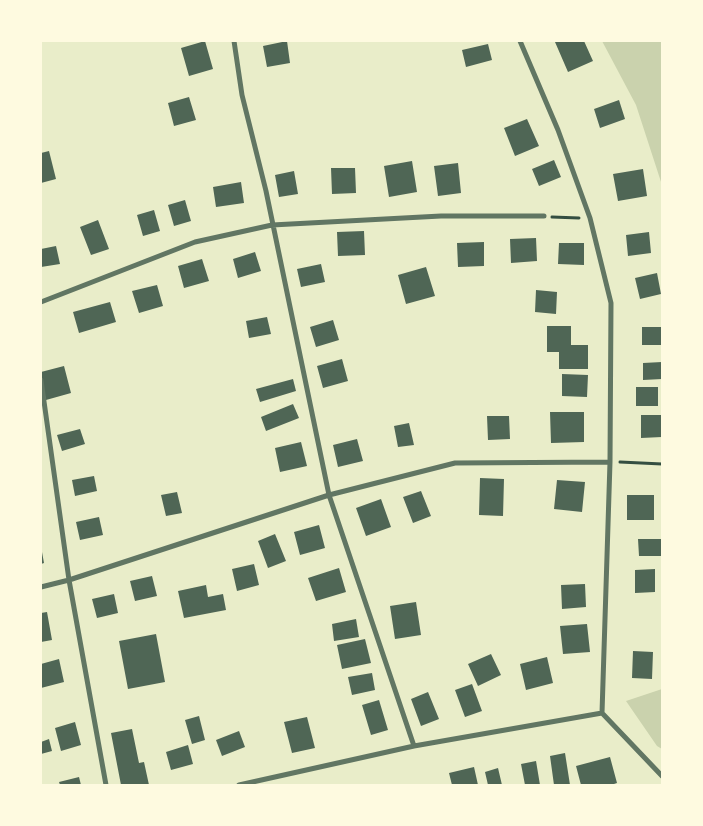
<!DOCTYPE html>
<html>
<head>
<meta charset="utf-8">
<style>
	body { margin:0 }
	#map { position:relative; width:703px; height:826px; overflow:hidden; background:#e9edc9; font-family:"Alegreya Sans",sans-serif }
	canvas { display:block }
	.frame { position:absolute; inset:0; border:42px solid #fefae0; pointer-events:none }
</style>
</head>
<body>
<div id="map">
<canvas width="703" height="826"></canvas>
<div class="frame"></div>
</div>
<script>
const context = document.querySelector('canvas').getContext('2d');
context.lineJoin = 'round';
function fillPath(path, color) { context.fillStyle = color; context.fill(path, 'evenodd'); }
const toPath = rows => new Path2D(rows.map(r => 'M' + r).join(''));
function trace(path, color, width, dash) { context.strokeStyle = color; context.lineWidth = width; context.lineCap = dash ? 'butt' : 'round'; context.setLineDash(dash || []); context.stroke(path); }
fillPath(toPath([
	[602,41,662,41,662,185,636,105],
	[662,689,662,749,657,746,626,701]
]), '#cad2ad');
fillPath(toPath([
	[205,41,213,69,189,76,181,48],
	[287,41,290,63,267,67,263,46],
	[557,41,584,41,593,61,568,72,555,42],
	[488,44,492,60,466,67,462,50],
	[189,97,196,120,174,126,168,103],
	[619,100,625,119,600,128,594,109],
	[527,119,539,146,515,156,504,128],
	[49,151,56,179,41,183,41,153],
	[554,160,561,177,539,186,532,169],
	[412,161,417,192,389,197,384,166],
	[458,163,461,193,438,196,434,166],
	[331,168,355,168,356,193,332,194],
	[643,169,647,196,618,201,613,174],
	[294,171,298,194,279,197,275,175],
	[241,182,244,203,216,207,213,187],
	[185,200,191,221,174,226,168,205],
	[154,210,160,231,143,236,137,215],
	[98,220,109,249,91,255,80,227],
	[364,231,365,255,338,256,337,232],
	[649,232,651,253,628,256,626,235],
	[536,238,537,261,511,263,510,239],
	[484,242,484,266,458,267,457,243],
	[559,243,584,243,584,265,558,264],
	[56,246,60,264,41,267,41,249],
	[255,252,261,271,238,278,233,259],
	[202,259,209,281,184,288,178,266],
	[321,264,325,282,301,287,297,269],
	[426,267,435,296,406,304,398,275],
	[657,273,661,294,640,299,635,278],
	[157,285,163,306,139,313,132,291],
	[536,290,557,292,556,314,535,312],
	[110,302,116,322,79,333,73,312],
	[267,317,271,334,249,338,246,321],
	[333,320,339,340,316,347,310,327],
	[547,326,571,326,571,345,588,345,588,369,559,369,559,352,547,352],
	[642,327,662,327,662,345,642,345],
	[342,359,348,381,323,388,317,366],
	[662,362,662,379,643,380,643,363],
	[64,366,71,393,46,400,41,380,41,372],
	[562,374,588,375,587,397,562,396],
	[293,379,296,391,260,402,256,389],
	[636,387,658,387,658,406,636,406],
	[293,404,299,418,266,431,261,417],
	[550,412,584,412,584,442,551,443],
	[641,415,662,415,662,437,641,438],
	[487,416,509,416,510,439,488,440],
	[409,423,414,445,398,447,394,426],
	[80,429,85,444,62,451,57,435],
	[357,439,363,461,338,467,333,445],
	[301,442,307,466,280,472,275,448],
	[94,476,97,491,75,496,72,480],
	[480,478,504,479,503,516,479,515],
	[557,480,585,482,582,512,554,509],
	[421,491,431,516,413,523,403,497],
	[177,492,182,513,166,516,161,495],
	[627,495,654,495,654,520,627,520],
	[381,499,391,527,366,536,356,508],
	[99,517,103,535,80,540,76,522],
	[319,525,325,548,300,555,294,532],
	[275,534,286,561,268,568,258,541],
	[638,539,661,539,661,556,639,556],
	[41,552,42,552,44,563,41,564],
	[254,564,259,585,237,591,232,569],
	[339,568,346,592,316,601,308,578],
	[655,569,655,592,635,593,635,570],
	[152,576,157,596,135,601,130,581],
	[585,584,586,607,562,609,561,585],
	[206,585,208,597,223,594,226,610,184,618,178,591],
	[114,594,118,613,97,618,92,599],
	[416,602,421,635,395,639,390,606],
	[47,612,52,640,41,642,41,613],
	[356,619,359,637,334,641,332,624],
	[587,624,590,652,563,654,560,626],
	[156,634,165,682,128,689,119,641],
	[365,639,371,663,342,669,337,645],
	[633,651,653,652,652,679,632,678],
	[491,654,501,675,478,686,468,664],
	[547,657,553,683,526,690,520,664],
	[59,659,64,682,41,688,41,664],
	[372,673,375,690,352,695,348,677],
	[472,684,482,711,465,717,455,690],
	[428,692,439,719,421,726,411,699],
	[379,700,388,730,371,735,362,705],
	[199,716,205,740,192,744,185,720],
	[307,717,315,748,292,753,284,722],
	[75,722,81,745,61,751,55,728],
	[132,729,139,763,144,762,149,785,121,785,111,733],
	[239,731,245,747,222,756,216,740],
	[49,739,52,751,41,754,41,742],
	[188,745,193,764,171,770,166,752],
	[565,753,570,785,554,785,550,756],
	[610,757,617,783,611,785,581,785,576,766],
	[536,761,540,785,525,785,521,764],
	[474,767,478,785,452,785,449,773],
	[498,768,502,785,488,785,485,772],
	[79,777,81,785,60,785,59,782]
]), '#4f6655');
trace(toPath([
	[552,217,579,218],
	[620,462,662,464]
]), '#344e41', 3);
trace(toPath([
	[234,41,242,95,266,191,329,495,414,746],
	[520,41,558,130,590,218,611,303,610,462,602,713],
	[41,302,195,242,272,225,441,216,544,216],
	[41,380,69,580,106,785],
	[41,587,69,580,329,495,455,463,610,462],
	[602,713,662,776],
	[239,785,414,746,602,713]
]), '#617663', 5);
</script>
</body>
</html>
